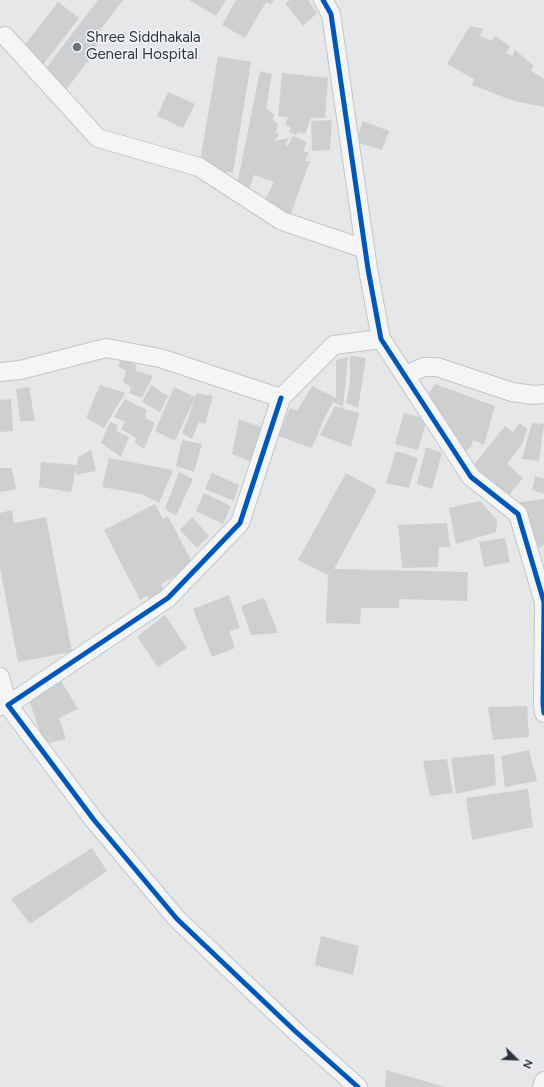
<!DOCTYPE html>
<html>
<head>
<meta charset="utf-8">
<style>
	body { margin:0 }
	#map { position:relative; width:544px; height:1087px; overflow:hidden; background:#e5e7e9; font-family:Figtree,sans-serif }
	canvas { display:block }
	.north { position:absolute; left:496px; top:1039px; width:40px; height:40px; -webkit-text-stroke:3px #f3f5f8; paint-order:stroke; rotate:113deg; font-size:11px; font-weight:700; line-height:16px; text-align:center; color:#2d3441 }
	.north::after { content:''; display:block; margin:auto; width:14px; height:18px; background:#2d3441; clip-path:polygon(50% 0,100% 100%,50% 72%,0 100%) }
</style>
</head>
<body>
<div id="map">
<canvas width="544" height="1087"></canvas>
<div class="north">N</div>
</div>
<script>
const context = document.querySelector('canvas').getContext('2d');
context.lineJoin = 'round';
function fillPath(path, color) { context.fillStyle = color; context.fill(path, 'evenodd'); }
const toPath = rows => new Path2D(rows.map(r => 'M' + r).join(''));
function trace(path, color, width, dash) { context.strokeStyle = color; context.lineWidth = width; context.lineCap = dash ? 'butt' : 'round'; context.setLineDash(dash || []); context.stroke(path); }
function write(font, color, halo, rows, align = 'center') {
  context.font = font + ' Figtree,sans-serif'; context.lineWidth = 3; context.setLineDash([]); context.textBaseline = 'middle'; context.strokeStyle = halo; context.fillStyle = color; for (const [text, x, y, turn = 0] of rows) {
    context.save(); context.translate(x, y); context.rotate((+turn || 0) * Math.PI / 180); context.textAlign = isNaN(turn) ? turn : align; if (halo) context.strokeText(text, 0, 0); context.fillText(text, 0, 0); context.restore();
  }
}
fillPath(toPath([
	[98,0,123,0,95,37,100,41,95,47,97,49,66,90,43,72],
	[189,0,226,0,216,16],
	[236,0,274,0,271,4,266,2,245,38,222,25],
	[290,0,308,0,317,13,303,26,285,3],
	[58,2,79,18,42,66,21,50],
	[470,26,484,29,479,36,492,41,495,36,510,46,506,53,512,56,515,50,534,66,531,71,544,79,544,107,514,101,472,85,474,79,447,64],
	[218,56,251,62,233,173,199,167],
	[260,71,272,74,266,108,274,115,273,120,278,124,276,133,279,134,275,141,289,138,285,144,288,146,293,136,307,142,303,151,309,153,305,161,310,161,289,219,264,202,274,182,254,175,248,192,237,185],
	[282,73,328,78,325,118,311,118,305,134,298,132,296,135,289,132,291,127,285,125,288,117,278,116],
	[168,92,195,104,183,128,157,116],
	[332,120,330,150,312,151,311,121],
	[363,121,389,131,382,150,356,142],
	[350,356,366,358,358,408,346,403,350,383],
	[348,357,343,407,333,402,324,419,312,448,278,436,290,408,297,411,312,386,336,398,336,360],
	[121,358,137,365,135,370,153,376,142,398,129,393,131,387,123,382,126,370,118,367],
	[435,384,495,406,484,445,473,440,472,446,460,455,427,396],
	[100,385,125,393,104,428,86,418],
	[151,385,168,396,160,412,142,402],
	[29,387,35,421,20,421,16,389],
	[174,387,195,397,175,441,155,431],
	[196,393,213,396,205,424,199,422,192,439,182,433,188,419],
	[11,399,13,431,0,432,0,400],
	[125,399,147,410,145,418,155,423,144,449,135,443,136,438,121,429,125,422,114,417],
	[335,406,359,413,351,447,320,435],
	[404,413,427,419,418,450,395,444],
	[239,419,265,429,254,463,232,454],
	[110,422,118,425,116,431,129,437,121,457,101,443],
	[520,423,527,429,522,444,507,464,523,478,504,501,468,472,505,426,513,432],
	[532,423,544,424,539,461,522,459],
	[182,440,202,444,194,472,176,466],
	[426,447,442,453,432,489,417,484],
	[91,450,96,471,76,475,77,465,71,492,39,487,41,462,77,465,78,457],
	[396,451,418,458,409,488,386,483],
	[109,458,173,470,159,503,141,494,102,487],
	[0,468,12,468,16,489,0,492],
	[179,472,193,479,176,516,165,509],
	[212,473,239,485,234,501,205,489],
	[346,473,377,490,334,569,468,572,467,601,399,599,399,608,361,608,360,624,326,623,328,575,298,560],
	[535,476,544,479,544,494,532,490],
	[204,493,231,506,223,524,196,511],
	[544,499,544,545,539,548,514,503],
	[480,501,497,520,496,532,456,544,449,508],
	[155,504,163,519,168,516,194,566,161,584,168,598,152,606,147,596,140,600,104,530],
	[12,510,14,523,46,517,72,652,18,662,0,568,0,513],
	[192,517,209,536,197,548,180,530],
	[447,523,450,547,439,547,438,567,402,568,398,525],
	[505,538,510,562,484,567,479,542],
	[229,595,240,628,229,631,235,648,212,657,193,609],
	[264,598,278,633,251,635,241,606],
	[165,615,187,648,158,667,137,637],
	[60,679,78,709,59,718,66,739,44,744,28,697],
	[527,706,529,737,493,740,488,707],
	[529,750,537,781,505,787,501,756],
	[494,754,496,785,456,794,451,758],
	[447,759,453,793,430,796,423,761],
	[528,789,533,827,472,840,466,798],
	[92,848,107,871,30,924,11,899],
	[321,936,359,946,353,975,315,965],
	[386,1070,445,1087,385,1087]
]), '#cdcfd1');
const minor = toPath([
	[323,0,331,14,368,269,381,339,471,477,518,514,544,602,543,704,544,713],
	[5,36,98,138,199,167,282,221,365,249],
	[0,372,20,370,106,348,160,358,281,398,334,345,381,339],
	[405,375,424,367,437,367,512,392,533,395,544,394],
	[281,398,240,523,168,598,8,705,94,820,177,919,295,1031,358,1087],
	[0,677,8,705,0,706],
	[542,1087,544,1081]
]);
trace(minor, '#c3c5c7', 20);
trace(minor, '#f4f5f6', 18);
trace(toPath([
	[323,0,331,14,368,269,381,339,471,477,518,514,544,602,543,704,544,713],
	[281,398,240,523,168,598,8,705,94,820,177,919,295,1031,358,1087]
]), '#0057b8', 5);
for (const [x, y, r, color] of [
	[77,47,5,"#6d737c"]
]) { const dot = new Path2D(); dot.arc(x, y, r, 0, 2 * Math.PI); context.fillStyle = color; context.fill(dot); trace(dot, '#f3f5f8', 1.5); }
write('15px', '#2d3441', '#f3f5f8', [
	["Shree Siddhakala",86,38],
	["General Hospital",86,55]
], 'left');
</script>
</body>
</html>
